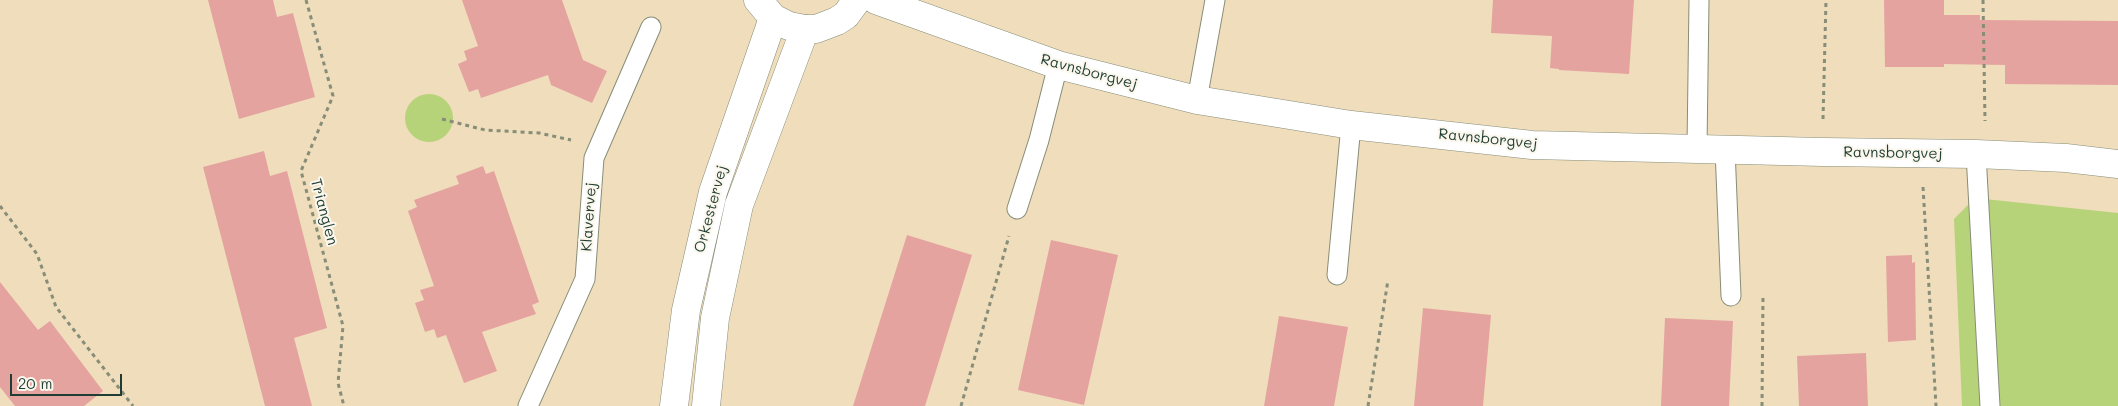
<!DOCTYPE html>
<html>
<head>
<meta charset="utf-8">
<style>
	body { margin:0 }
	#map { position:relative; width:2118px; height:406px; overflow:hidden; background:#efddbb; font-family:Mali,sans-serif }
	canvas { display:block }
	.scale { position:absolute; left:10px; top:374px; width:112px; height:22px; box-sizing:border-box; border:2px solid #1f3d34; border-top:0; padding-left:6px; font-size:15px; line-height:18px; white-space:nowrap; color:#1f3d34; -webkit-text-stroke:4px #fbf7ec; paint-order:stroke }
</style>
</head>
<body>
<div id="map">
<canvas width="2118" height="406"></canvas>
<div class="scale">20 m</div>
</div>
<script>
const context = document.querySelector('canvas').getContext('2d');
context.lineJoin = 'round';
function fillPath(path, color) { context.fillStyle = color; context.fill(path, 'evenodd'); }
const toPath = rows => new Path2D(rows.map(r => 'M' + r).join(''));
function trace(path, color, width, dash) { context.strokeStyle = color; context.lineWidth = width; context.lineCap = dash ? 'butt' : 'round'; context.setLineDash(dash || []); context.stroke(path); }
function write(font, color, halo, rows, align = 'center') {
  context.font = font + ' Mali,sans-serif'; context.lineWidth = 4; context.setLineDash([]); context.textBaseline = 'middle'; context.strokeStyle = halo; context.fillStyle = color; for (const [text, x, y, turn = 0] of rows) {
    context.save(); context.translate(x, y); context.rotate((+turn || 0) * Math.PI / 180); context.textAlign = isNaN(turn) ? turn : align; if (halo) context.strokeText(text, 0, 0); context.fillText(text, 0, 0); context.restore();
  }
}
fillPath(toPath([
	'405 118a24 24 0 1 1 48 0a24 24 0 1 1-48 0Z',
	[1975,198,2118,213,2118,406,1962,406,1954,219]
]), '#b7d379');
fillPath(toPath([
	[208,0,273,0,277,17,293,13,315,97,239,119],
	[462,0,562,0,583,60,607,71,592,103,551,85,548,75,481,98,478,89,469,92,458,64,467,60,464,51,478,46],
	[1493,0,1634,0,1629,74,1559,70,1559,69,1550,68,1552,36,1491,33],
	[1884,0,1944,0,1944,15,1980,15,1980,20,2118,21,2118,85,2005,84,2005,65,1944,64,1944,67,1885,67],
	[264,151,270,176,287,171,327,328,294,338,312,406,265,406,203,167],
	[483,166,486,174,494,171,539,302,532,305,536,314,482,332,497,371,464,383,446,335,437,338,434,329,425,332,415,303,424,300,420,290,434,286,408,211,417,207,414,200,459,184,456,176],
	[907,235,972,255,925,406,853,406],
	[1051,240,1118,255,1084,405,1018,390],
	[1912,255,1912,263,1915,262,1916,340,1888,342,1886,256],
	[0,282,38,330,50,321,103,391,84,406,15,406,0,387],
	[1423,308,1491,315,1483,406,1414,406],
	[1279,316,1348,327,1334,406,1264,406],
	[1665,318,1733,321,1729,406,1661,406],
	[1866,353,1868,406,1799,406,1797,356]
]), '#e5a3a0');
const lane = toPath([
	[1197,100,1215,0],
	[1697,148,1699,0],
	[1725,149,1731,296],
	[1976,154,1990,406],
	[1017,209,1039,140,1058,65],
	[1337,275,1351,125],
	[528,406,585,279,594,158,651,27]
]);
const street = toPath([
	[674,406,686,310,713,192,773,18],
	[706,406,715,318,739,205,805,29]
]);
const secondary = toPath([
	[758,0,773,18,789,26,805,29,816,29,837,21,846,15,857,0],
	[876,0,1058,65,1197,100,1351,125,1532,145,1823,152,1976,154,2066,158,2118,164]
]);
trace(lane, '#878d78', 21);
trace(street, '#878d78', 29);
trace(secondary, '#878d78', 29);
trace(toPath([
	[306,0,333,96,301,171,343,326,338,383,344,406],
	[1983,0,1985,121],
	[442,119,485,130,539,133,571,140],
	[1823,119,1826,0],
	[1923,187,1936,406],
	[0,206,37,254,56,307,133,406],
	[961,406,1009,236],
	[1368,406,1388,280],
	[1762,406,1763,296]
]), '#878d78', 3, [4, 4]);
trace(lane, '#fff', 19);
trace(street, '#fff', 28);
trace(secondary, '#fff', 28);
write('15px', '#1f3d34', '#fbf7ec', [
	["Ravnsborgvej",1089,72,15],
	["Ravnsborgvej",1488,139,6],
	["Ravnsborgvej",1893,153,1],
	["Orkestervej",711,209,-75],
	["Trianglen",324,212,75],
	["Klavervej",589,217,-86]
]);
</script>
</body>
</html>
